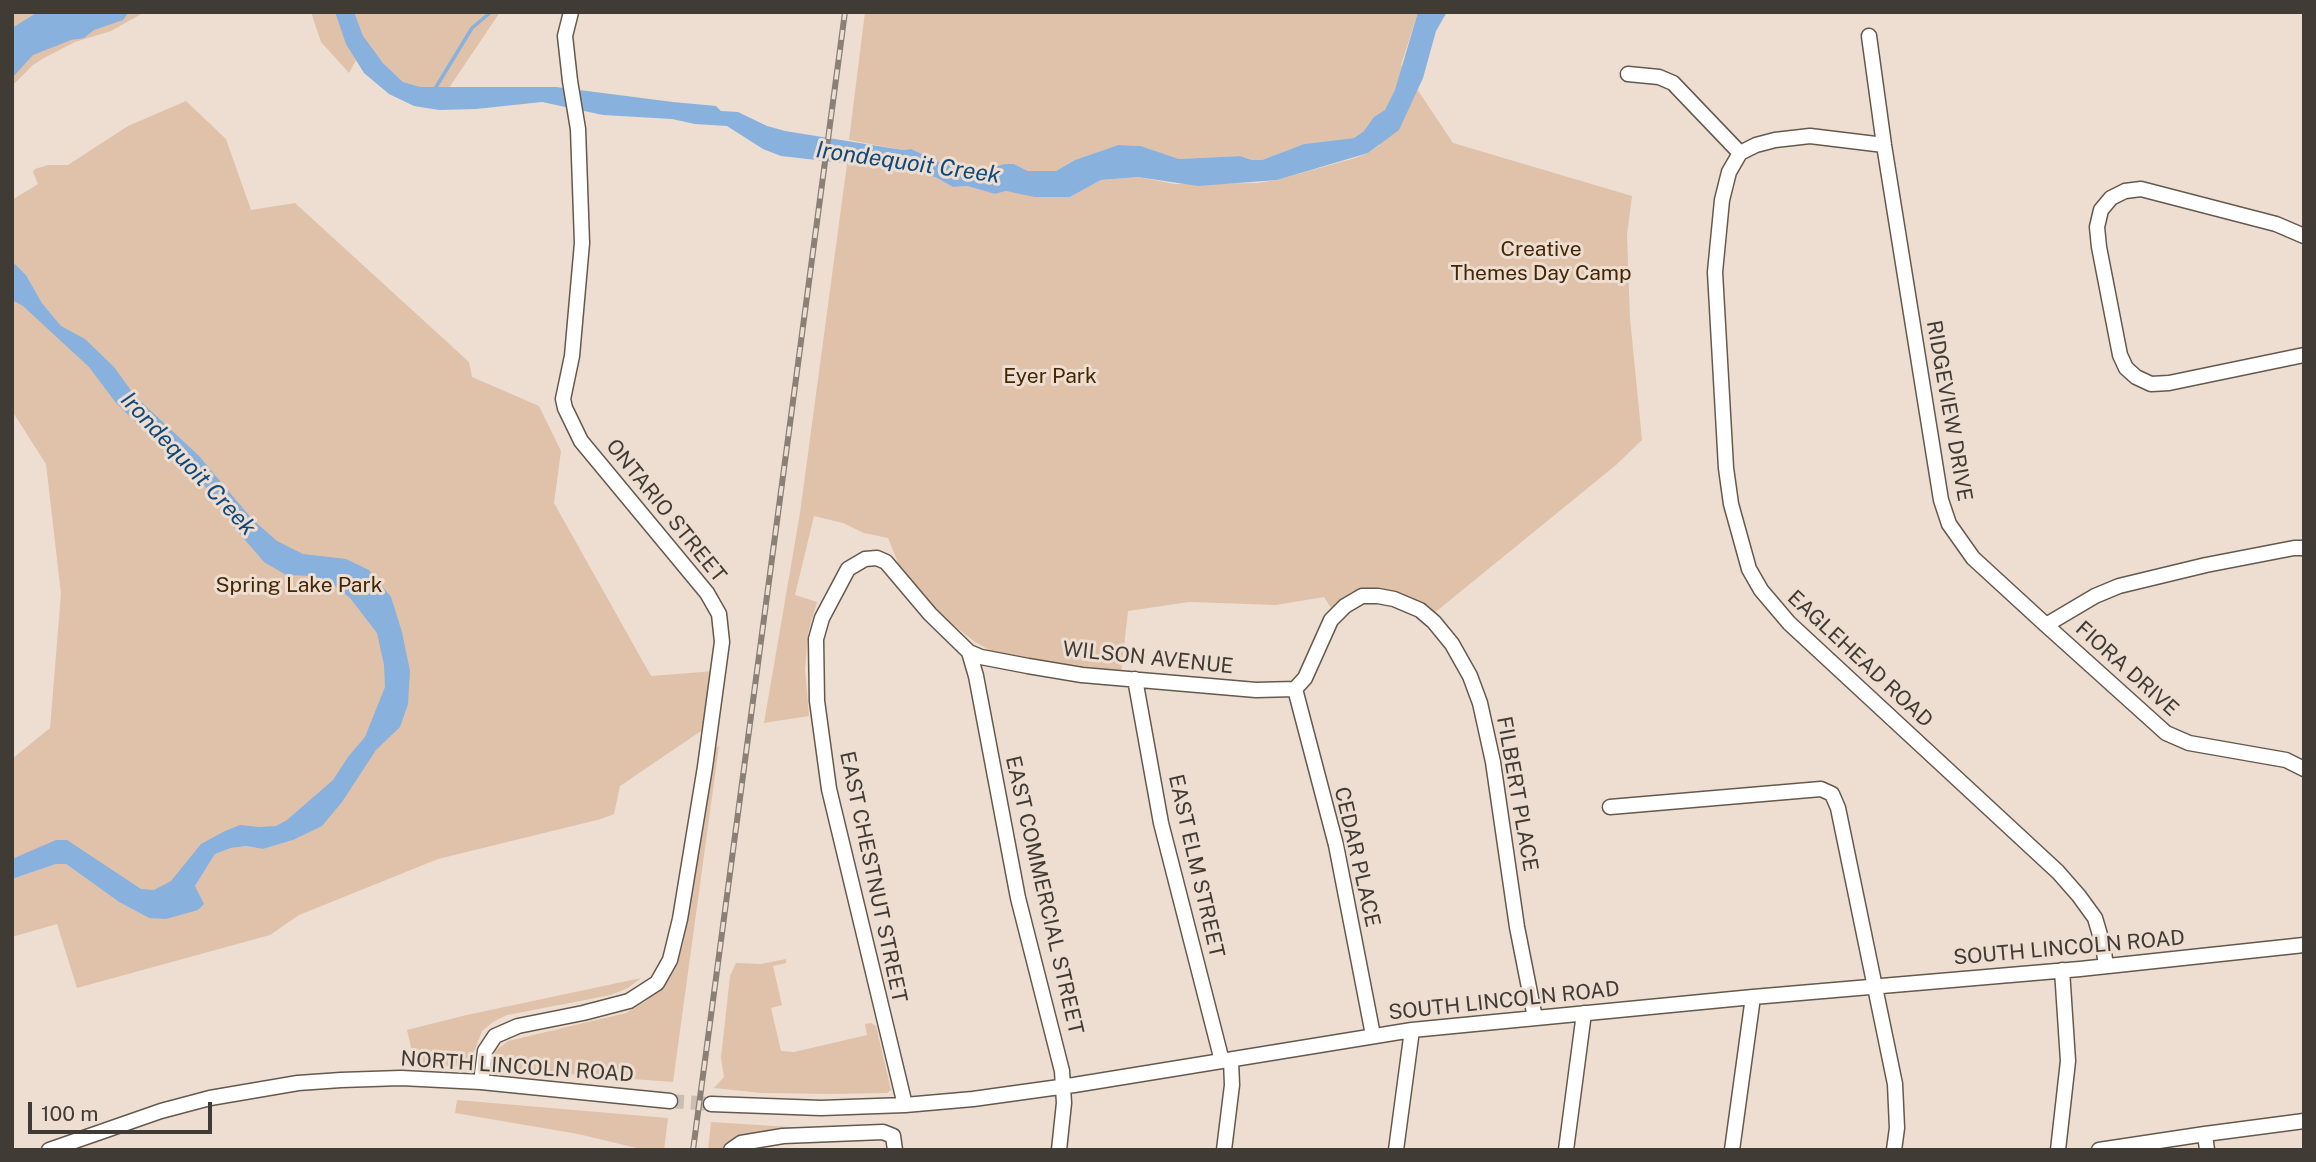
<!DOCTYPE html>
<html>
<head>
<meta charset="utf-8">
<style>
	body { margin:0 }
	#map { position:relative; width:2316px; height:1162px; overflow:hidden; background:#edded1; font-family:"Public Sans",sans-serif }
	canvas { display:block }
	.frame { position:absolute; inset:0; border:14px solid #413b35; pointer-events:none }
	.scale { position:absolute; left:28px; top:1102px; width:184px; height:32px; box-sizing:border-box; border:4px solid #413b35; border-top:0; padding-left:9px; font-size:21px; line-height:24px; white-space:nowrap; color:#413b35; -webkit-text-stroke:5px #edded1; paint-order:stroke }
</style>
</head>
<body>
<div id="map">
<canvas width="2316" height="1162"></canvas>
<div class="frame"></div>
<div class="scale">100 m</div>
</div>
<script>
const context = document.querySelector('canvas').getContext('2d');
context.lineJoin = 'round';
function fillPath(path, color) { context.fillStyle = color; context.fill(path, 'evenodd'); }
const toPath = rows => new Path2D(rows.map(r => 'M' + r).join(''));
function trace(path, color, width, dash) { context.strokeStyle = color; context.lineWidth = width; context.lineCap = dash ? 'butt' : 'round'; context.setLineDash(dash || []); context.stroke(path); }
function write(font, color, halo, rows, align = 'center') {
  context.font = font + ' "Public Sans",sans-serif'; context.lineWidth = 6; context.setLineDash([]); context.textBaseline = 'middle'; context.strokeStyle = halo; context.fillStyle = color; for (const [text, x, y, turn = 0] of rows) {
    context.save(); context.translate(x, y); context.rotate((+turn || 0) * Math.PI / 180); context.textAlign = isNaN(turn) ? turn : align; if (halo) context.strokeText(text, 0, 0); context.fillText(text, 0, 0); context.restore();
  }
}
fillPath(toPath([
	[12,12,145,12,111,31,75,42,44,58,33,65,12,86],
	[311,12,500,12,449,88,421,87,403,82,383,63,366,42,349,73,321,42],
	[865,12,1418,12,1401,65,1453,143,1632,196,1627,235,1630,318,1642,440,1616,465,1433,614,1407,597,1392,590,1378,588,1352,592,1331,608,1324,597,1276,605,1189,602,1128,611,1121,674,1007,657,991,651,975,642,937,612,899,565,888,538,864,533,843,523,814,516,795,595,817,602,808,633,805,669,809,716,764,723,800,513,847,164,904,170,935,177,953,187,967,186,995,194,1006,191,1070,197,1101,180,1138,177,1175,184,1257,183,1277,180,1355,158,1368,153,1380,145,1364,131,1354,138,1304,144,1262,160,1252,160,1240,156,1179,159,1141,146,1118,145,1075,160,1056,171,1028,171,1014,164,1004,164,991,168,988,174,981,174,974,168,946,165,911,149,903,150,849,140],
	[186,101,226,139,251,210,295,203,469,362,472,377,539,406,561,451,554,503,651,676,715,671,701,731,620,786,614,814,601,819,438,859,299,915,270,935,77,988,57,924,12,937,12,879,56,864,66,864,119,902,149,918,198,894,195,886,215,854,231,848,246,846,263,849,293,840,234,834,163,908,87,862,12,864,12,759,50,728,61,594,46,464,12,411,12,286,56,320,42,303,26,275,12,261,12,200,38,184,33,172,35,169,48,165,68,165,128,126],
	[719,746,673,1082,501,1069,496,1065,495,1051,508,1041,626,1013,646,1001,663,986,676,966,683,944,707,769,714,749],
	[786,959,786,963,773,966,782,1005,771,1008,781,1051,794,1052,867,1035,865,1024,871,1023,876,1026,891,1090,887,1093,828,1094,762,1093,714,1088,724,1077,721,1058,730,976,736,963,761,964],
	[641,978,628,988,611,995,507,1015,493,1022,482,1031,474,1052,463,1064,456,1066,415,1065,407,1030,467,1015],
	[457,1100,668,1118,664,1150,645,1150,578,1134,455,1113],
	[711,1122,805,1128,805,1130,727,1145,723,1150,708,1150]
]), '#dfc2a9');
fillPath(toPath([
	[38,12,129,12,123,20,94,30,84,38,71,40,33,55,12,78,12,28],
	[335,12,354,12,363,36,383,63,403,82,421,87,556,87,673,102,716,106,721,111,738,112,767,126,785,131,903,150,911,149,946,165,966,166,974,168,982,174,988,173,991,168,1004,164,1014,164,1028,171,1056,171,1075,160,1118,145,1141,146,1179,159,1240,156,1252,160,1262,160,1304,144,1354,138,1364,131,1374,117,1385,110,1395,90,1418,12,1447,12,1436,31,1423,78,1399,130,1368,153,1277,180,1198,186,1138,177,1101,180,1070,197,1035,197,1006,191,995,194,967,186,953,187,935,177,904,170,781,156,763,149,727,126,695,124,672,119,603,115,542,102,476,109,439,110,414,106,389,94,364,73,346,44],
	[12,261,26,275,42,303,61,326,85,339,114,367,135,396,199,456,252,519,277,541,303,554,346,559,369,570,391,597,402,632,410,671,408,704,400,727,376,750,342,802,322,826,293,840,263,849,246,846,231,848,215,854,195,886,204,904,198,910,166,919,149,918,119,902,66,864,56,864,12,879,12,859,56,840,67,840,141,889,154,890,171,881,201,844,225,831,240,825,259,827,276,826,287,820,333,780,348,757,365,737,385,687,384,665,377,633,350,598,328,580,311,576,286,575,264,562,233,526,200,479,157,443,116,403,89,367,23,306,12,300]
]), '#89b1dd');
trace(toPath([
	[433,92,472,28,491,12]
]), '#89b1dd', 3.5);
trace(toPath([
	[670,1101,711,1104]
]), '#cbbdb2', 14, [14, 7]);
const minor = toPath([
	[1869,36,1884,145,1941,500,1949,524,1973,558,2046,625,2095,596,2119,586,2206,565,2294,548,2304,548],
	[1628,74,1659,77,1673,83,1740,153],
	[1740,153,1729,172,1722,200,1715,272,1726,468,1731,504,1749,569,1761,590,1789,623,2058,872,2079,896,2095,918,2103,945,2106,966],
	[1740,153,1756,145,1775,140,1810,136,1884,145],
	[2304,236,2276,224,2141,189,2125,191,2111,198,2101,210,2097,227,2099,247,2120,355,2126,368,2136,377,2151,384,2169,383,2304,355],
	[2046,625,2166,733,2189,743,2286,760,2304,769],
	[969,652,976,676,1018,898,1062,1071,1064,1103,1059,1150],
	[1135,679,1161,823,1222,1061],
	[1295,689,1336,845,1373,1035],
	[1610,807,1821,789,1832,794,1838,808,1895,1084,1897,1128,1894,1150],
	[481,1082,485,1051,495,1036,518,1026,583,1013,629,1001,657,983,670,960,680,919,705,767,722,642,719,614,707,593,581,441,565,408,563,399,572,356,582,243,578,129,570,81,565,36,571,12],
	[711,1104,821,1108,905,1105,973,1099,1074,1085,1412,1030,1753,997,2080,969,2304,945],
	[905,1105,829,789,817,701,816,639,822,618,848,569,865,559,877,558,886,562,930,614,969,652,981,657,1028,666,1082,675,1256,690,1295,689,1305,678,1331,620,1345,606,1362,596,1378,596,1394,599,1420,610,1434,622,1452,644,1470,676,1480,703,1493,762,1517,927,1535,1018],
	[49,1150,161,1111,210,1098,298,1083,341,1080,401,1078,481,1082,670,1101],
	[731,1150,741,1143,783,1136,883,1132,893,1136,895,1150],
	[1224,1150,1232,1085,1231,1060],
	[1396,1150,1412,1030],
	[1566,1150,1584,1013],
	[1732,1150,1753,997],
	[2058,1150,2068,1061,2062,970],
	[2099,1150,2205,1134],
	[2207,1150,2205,1134,2304,1121]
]);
trace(minor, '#65594d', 17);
trace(minor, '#fff', 14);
const rail = toPath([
	[693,1150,845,12]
]);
trace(rail, '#8a8077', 6);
trace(rail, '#edded1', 3.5, [10]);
write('21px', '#442604', '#edded1', [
	["Creative",1541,250],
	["Themes Day Camp",1541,274],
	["Eyer Park",1050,377],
	["Spring Lake Park",299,586]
]);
write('21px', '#413b35', '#edded1', [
	["RIDGEVIEW DRIVE",1949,411,80],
	["ONTARIO STREET",666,511,51],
	["WILSON AVENUE",1148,658,6],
	["EAGLEHEAD ROAD",1860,659,43],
	["FIORA DRIVE",2127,669,42],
	["FILBERT PLACE",1517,794,80],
	["CEDAR PLACE",1357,857,77],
	["EAST ELM STREET",1196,866,77],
	["EAST CHESTNUT STREET",873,877,78],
	["EAST COMMERCIAL STREET",1044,895,77],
	["SOUTH LINCOLN ROAD",2069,948,-5],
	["SOUTH LINCOLN ROAD",1504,1001,-6],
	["NORTH LINCOLN ROAD",517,1067,4]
]);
write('italic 23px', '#0d497e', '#edded1', [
	["Irondequoit Creek",908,163,8],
	["Irondequoit Creek",188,464,47]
]);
</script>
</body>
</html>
